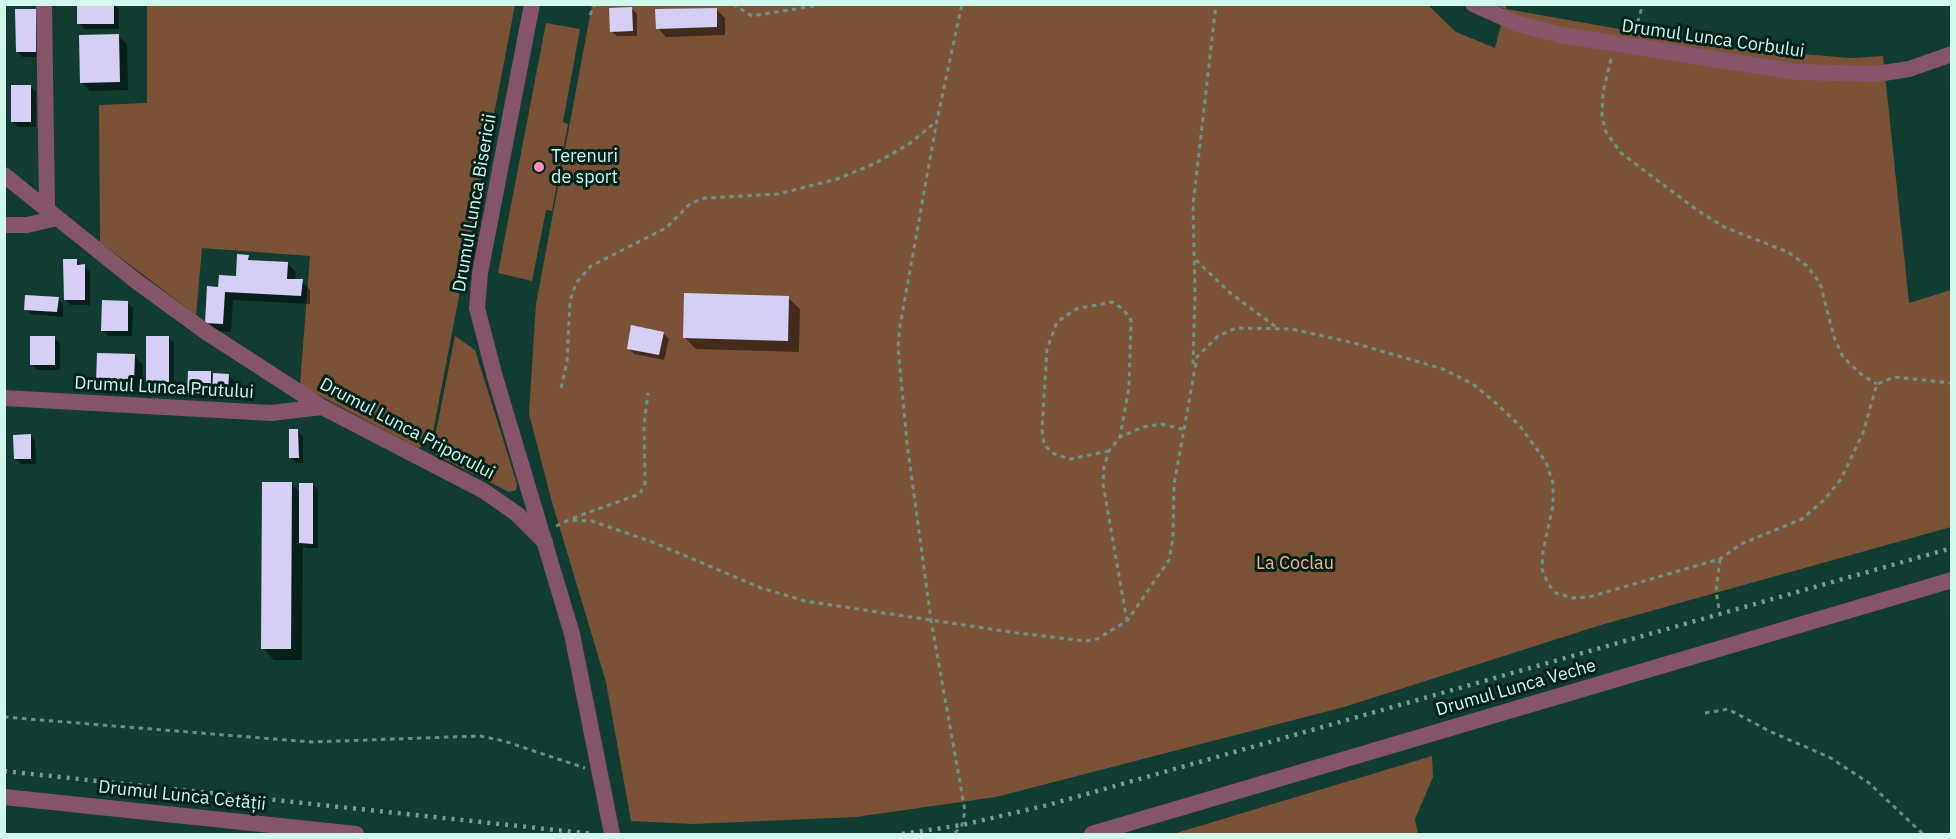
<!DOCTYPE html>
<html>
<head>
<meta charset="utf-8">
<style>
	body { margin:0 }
	#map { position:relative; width:1956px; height:839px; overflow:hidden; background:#103c32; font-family:"IBM Plex Sans",sans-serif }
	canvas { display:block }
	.frame { position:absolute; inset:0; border:6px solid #d1f8ec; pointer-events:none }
</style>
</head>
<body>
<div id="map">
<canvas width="1956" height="839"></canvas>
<div class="frame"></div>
</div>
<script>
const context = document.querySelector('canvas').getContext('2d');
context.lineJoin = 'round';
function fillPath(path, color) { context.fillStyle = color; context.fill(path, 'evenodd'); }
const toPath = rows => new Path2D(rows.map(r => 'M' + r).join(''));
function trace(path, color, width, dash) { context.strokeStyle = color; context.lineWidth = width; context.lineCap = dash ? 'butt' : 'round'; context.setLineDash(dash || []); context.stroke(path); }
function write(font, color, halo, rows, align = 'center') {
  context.font = font + ' "IBM Plex Sans",sans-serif'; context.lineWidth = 6; context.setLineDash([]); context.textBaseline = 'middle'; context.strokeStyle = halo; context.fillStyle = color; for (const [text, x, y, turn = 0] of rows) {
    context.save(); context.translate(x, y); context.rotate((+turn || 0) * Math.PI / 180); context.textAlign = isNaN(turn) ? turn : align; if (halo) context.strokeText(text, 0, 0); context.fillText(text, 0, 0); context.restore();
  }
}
fillPath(toPath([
	[1427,4,1456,32,1495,48,1505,9,1495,5,1506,4,1506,9,1727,48,1851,58,1883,56,1909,303,1951,290,1951,527,1601,625,1344,707,996,797,856,817,693,824,631,821,606,682,552,502,529,414,536,304,592,5],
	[147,5,515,5,431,442,418,448,300,385,310,256,202,248,196,315,100,242,99,105,147,103],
	[546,23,580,29,563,122,568,124,552,211,546,210,532,281,498,273],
	[455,336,475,350,517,484,516,490,509,492,436,455,433,447],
	[1432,756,1433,777,1415,819,1418,834,1173,834]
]), '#7c5236');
fillPath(toPath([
	[79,4,115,4,119,9,119,29,84,29,79,23],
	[631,8,637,14,637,36,617,36,611,31],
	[716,9,725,18,725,35,666,37,658,28],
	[35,10,41,57,23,57,17,52],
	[118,36,127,44,128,90,90,91,81,82],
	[30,86,36,92,36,127,18,127,12,122],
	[248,257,253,262,287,263,296,272,295,281,302,281,310,290,310,304,233,300,231,332,215,331,207,322,220,288,237,277],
	[76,260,90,272,90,305,71,305,65,299],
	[788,298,800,309,799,352,696,349,684,337],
	[58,299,63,304,63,317,31,314,25,309],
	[127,302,133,308,132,336,108,336,103,330],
	[663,333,669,339,664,360,634,354,628,348],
	[54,338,60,343,60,370,37,370,31,364],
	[169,338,174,343,174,387,153,387,148,381],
	[134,356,143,365,142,392,107,391,98,382],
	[211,373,215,377,229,375,234,381,233,399,219,398,216,395,216,398,194,398,189,392],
	[4,429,6,430,6,463,4,463],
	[297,430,303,436,303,463,296,463,291,457],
	[30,436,35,441,36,464,21,464,15,459],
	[292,484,301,493,313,484,318,490,318,548,306,548,303,545,302,660,274,660,263,648]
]), '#0007');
fillPath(toPath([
	[77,4,114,4,114,24,77,24],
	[632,7,633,31,610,32,609,8],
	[717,8,717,27,656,29,655,9],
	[15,9,36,9,36,52,16,52],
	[119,34,120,82,80,83,79,35],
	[11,85,31,85,31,122,11,122],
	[237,254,249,255,248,260,288,262,287,279,303,279,301,296,225,292,223,324,205,323,207,286,218,287,219,275,236,276],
	[63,259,77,259,77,265,85,264,85,300,64,300],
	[684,293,789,296,788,341,683,338],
	[25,295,59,297,57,312,24,310],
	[102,300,128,301,128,331,101,331],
	[631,325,664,332,659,355,627,349],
	[30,336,55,336,55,365,30,365],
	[146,336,169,336,169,382,146,382],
	[97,353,135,354,134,384,96,383],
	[188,371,211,371,211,394,187,393],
	[213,373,229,374,228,394,212,393],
	[289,429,298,429,299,458,289,458],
	[31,434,31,459,14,459,13,435],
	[262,482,292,482,291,649,261,649],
	[299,483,313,483,313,544,299,543]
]), '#d6cff5');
trace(toPath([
	[733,4,752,16,825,4],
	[590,15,595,4],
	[1635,31,1643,4],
	[1611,59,1603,92,1602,116,1606,132,1621,153,1697,210,1724,227,1788,252,1807,266,1820,283,1834,337,1843,357,1863,376,1877,384],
	[1196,260,1229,292,1276,327],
	[1193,364,1195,295,1193,205,1216,4],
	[561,388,567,362,570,301,576,283,591,266,666,228,691,203,705,198,778,194,837,179,874,164,909,144,937,121],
	[1109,451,1070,459,1052,453,1044,444,1042,430,1047,349,1057,322,1076,309,1112,302,1123,309,1131,320,1129,387,1120,437],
	[573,518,640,494,645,483,644,425,648,393],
	[556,526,569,520,592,521,655,543,761,588,805,601,1017,633,1086,641,1097,639,1127,621,1169,560,1173,538,1174,485,1197,357,1218,336,1236,328,1292,329,1354,343,1443,369,1473,384,1497,404,1520,426,1546,462,1553,483,1553,506,1543,551,1542,569,1548,584,1556,593,1572,598,1589,597,1720,559,1741,544,1802,519,1824,500,1841,479,1863,433,1877,384,1894,377,1952,383],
	[1720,559,1716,591,1720,615],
	[1127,621,1103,484,1104,467,1109,451,1120,437,1143,427,1161,424,1186,430],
	[1705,713,1728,709,1769,731,1829,757,1869,783,1923,834],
	[4,717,311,742,480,736,504,741,585,768],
	[955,833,962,825,965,811,931,620,907,443,898,347,900,326,937,120,962,4]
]), '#679186', 3, [4.5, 4.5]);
trace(toPath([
	[44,4,47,209],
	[1473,4,1515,23,1561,35,1797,72,1877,74,1909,69,1952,54],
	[4,175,136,281,206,332,322,407,484,491,517,514,545,542],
	[4,225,27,225,57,218],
	[4,398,271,413,322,407]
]), '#865469', 16);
trace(toPath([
	[532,4,480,273,477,308,495,377,572,634,612,834],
	[4,797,356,834],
	[1092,834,1952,580]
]), '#865469', 16);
trace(toPath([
	[4,771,593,834],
	[902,834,962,825,1048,805,1952,548]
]), '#77a095', 4.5, [3, 6]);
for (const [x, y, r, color] of [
	[539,167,6,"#fe8ebe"]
]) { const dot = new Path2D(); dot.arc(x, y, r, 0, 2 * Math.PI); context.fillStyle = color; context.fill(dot); trace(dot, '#00221a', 2); }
write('18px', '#d1f8ec', '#00221a', [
	["Drumul Lunca Corbului",1713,39,8],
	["Drumul Lunca Bisericii",475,203,-80],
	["Drumul Lunca Prutului",164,388,3],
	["Drumul Lunca Priporului",407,429,28],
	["Drumul Lunca Veche",1516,688,-16],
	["Drumul Lunca Cetății",182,796,6]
]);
write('18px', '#d1f8ec', '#00221a', [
	["Terenuri",551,157],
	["de sport",551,178]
], 'left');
write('18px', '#fbb485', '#00221a', [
	["La Coclau",1295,564]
]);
</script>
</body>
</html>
